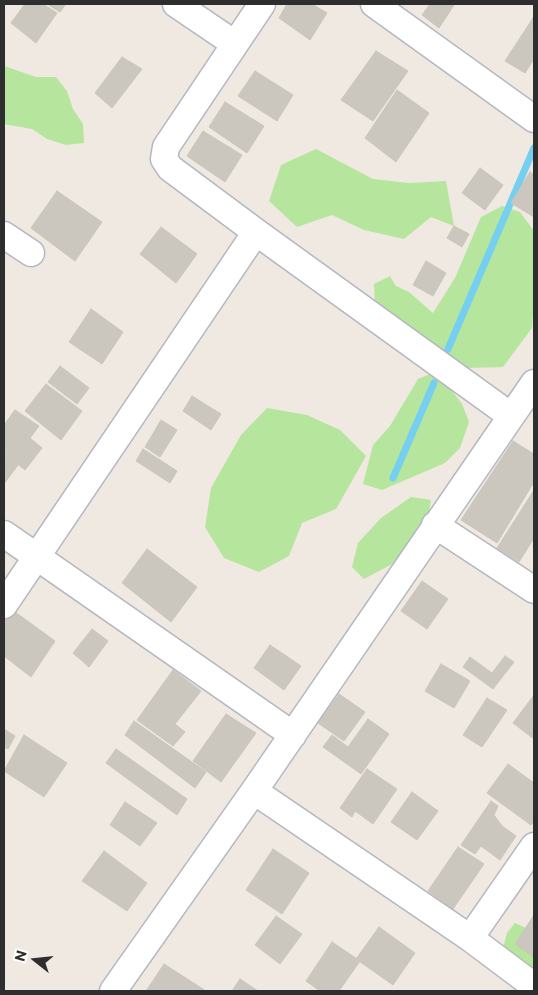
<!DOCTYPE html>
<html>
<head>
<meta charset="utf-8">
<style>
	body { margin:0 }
	#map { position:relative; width:538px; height:995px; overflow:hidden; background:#efe9e1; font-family:Commissioner,sans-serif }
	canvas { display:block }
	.frame { position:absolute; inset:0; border:5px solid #2e2e2e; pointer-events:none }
	.north { position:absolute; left:10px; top:935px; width:50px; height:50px; -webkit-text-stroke:4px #fff; paint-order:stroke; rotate:286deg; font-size:14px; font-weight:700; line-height:20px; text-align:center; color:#2e2e2e }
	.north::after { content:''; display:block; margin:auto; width:18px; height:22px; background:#2e2e2e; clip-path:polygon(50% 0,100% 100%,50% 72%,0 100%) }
</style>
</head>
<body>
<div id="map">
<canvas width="538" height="995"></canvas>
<div class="frame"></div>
<div class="north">N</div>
</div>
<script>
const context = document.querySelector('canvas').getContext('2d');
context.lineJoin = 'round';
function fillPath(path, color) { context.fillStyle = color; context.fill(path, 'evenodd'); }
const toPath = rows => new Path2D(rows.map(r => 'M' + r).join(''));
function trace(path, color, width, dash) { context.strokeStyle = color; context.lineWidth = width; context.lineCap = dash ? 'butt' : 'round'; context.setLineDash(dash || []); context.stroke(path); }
fillPath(toPath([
	[4,66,36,77,56,77,67,91,73,109,83,124,84,143,66,145,47,139,32,129,4,124],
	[316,149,373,179,409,183,446,181,454,226,431,217,404,239,364,230,332,215,297,227,269,201,281,165],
	[502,206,520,212,534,231,534,301,532,328,503,367,467,368,439,355,375,308,374,284,390,276,396,286,409,292,433,313,455,278,481,217],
	[430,374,442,377,462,404,469,422,460,448,445,463,382,490,363,484,373,445,390,426,418,379],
	[267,408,307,415,340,430,366,456,336,509,302,523,289,556,259,572,224,558,205,527,211,488,241,435],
	[411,497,431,500,427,524,392,564,364,579,352,567,358,543,381,518],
	[515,923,528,929,534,946,534,975,502,952,507,933]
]), '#b6e59e');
trace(toPath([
	[448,349,534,148],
	[393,478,434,383]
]), '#75cff0', 7);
const building = toPath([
	[25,4,43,4,57,13,36,43,11,23,25,4],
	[47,4,66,4,60,12,47,4],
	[287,4,312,4,327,13,310,40,279,18,287,4],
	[430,4,454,5,439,28,422,15,430,4],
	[533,18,534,59,525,73,505,61,533,18],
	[376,51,408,71,373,121,341,100,376,51],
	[122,57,142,69,112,108,95,93,122,57],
	[255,71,293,95,277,121,238,96,255,71],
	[397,90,429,113,396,162,365,138,397,90],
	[225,102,264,126,247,153,209,127,225,102],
	[203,131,242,155,225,182,187,156,203,131],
	[480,168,503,185,485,210,462,193,480,168],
	[530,172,534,175,534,217,511,203,530,172],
	[57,191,102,222,75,261,31,228,57,191],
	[454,226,469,234,462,247,447,238,454,226],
	[161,227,197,254,176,283,140,254,161,227],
	[426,261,446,273,433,296,413,285,426,261],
	[91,309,123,332,102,364,69,342,91,309],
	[60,366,89,388,77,404,48,382,60,366],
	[46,384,82,411,61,440,25,411,46,384],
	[192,396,221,414,211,430,183,411,192,396],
	[15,410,39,426,30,438,42,448,25,470,4,453,4,425,15,410],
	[161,420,177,430,160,457,145,447,161,420],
	[513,441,534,454,534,482,497,543,461,520,513,441],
	[143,449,177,471,170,483,136,461,143,449],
	[4,454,18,465,4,484,4,454],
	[534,490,534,538,519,562,497,548,534,490],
	[147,549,197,587,171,622,122,583,147,549],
	[422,581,448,599,427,629,401,611,422,581],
	[11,609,55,641,31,677,4,656,4,619,11,609],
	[92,629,108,641,89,667,73,653,92,629],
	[270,645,301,666,284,690,254,668,270,645],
	[505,656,514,662,493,689,463,667,470,657,492,673,505,656],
	[441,664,470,681,454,708,425,691,441,664],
	[173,670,201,691,175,724,185,732,173,746,137,720,173,670],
	[339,694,365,712,344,741,318,723,339,694],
	[534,695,534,739,513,723,534,695],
	[487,698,507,710,482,747,463,735,487,698],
	[226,714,256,733,221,782,193,761,226,714],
	[368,719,389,734,361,774,323,747,332,735,348,747,368,719],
	[134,721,206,772,195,788,125,735,134,721],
	[4,729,15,736,8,749,4,747,4,729],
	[24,735,67,763,44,797,4,771,24,735],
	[116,749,187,799,177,815,106,763,116,749],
	[508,764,534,783,534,821,531,825,487,793,508,764],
	[367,769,397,789,373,824,355,811,352,817,340,808,367,769],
	[412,792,438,811,417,840,391,822,412,792],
	[491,801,498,806,494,815,502,826,516,836,500,860,481,846,475,854,461,845,491,801],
	[125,802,157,823,140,846,110,825,125,802],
	[458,847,484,864,453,909,428,891,458,847],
	[273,849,309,873,282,914,246,890,273,849],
	[104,851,147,883,127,911,82,881,104,851],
	[534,915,534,957,515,944,534,915],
	[276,916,302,934,280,964,255,945,276,916],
	[379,927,415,953,393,985,356,959,379,927],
	[332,942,360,961,339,991,320,991,306,981,332,942],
	[164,964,206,991,146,991,164,964],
	[240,979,258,991,232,991,240,979]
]);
fillPath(building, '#cbc7bf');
trace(building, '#cbc5ba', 1);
const minor = toPath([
	[176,4,235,44],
	[262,4,166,147,164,159,170,168,256,232,511,416],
	[374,4,534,119],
	[4,235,31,253],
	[435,525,534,590],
	[4,534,293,735],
	[4,605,256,232],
	[254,791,470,938,534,986],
	[470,938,534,846],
	[113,991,254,791,534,383]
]);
trace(minor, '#b4b7c1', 29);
trace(minor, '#fff', 26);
</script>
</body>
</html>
